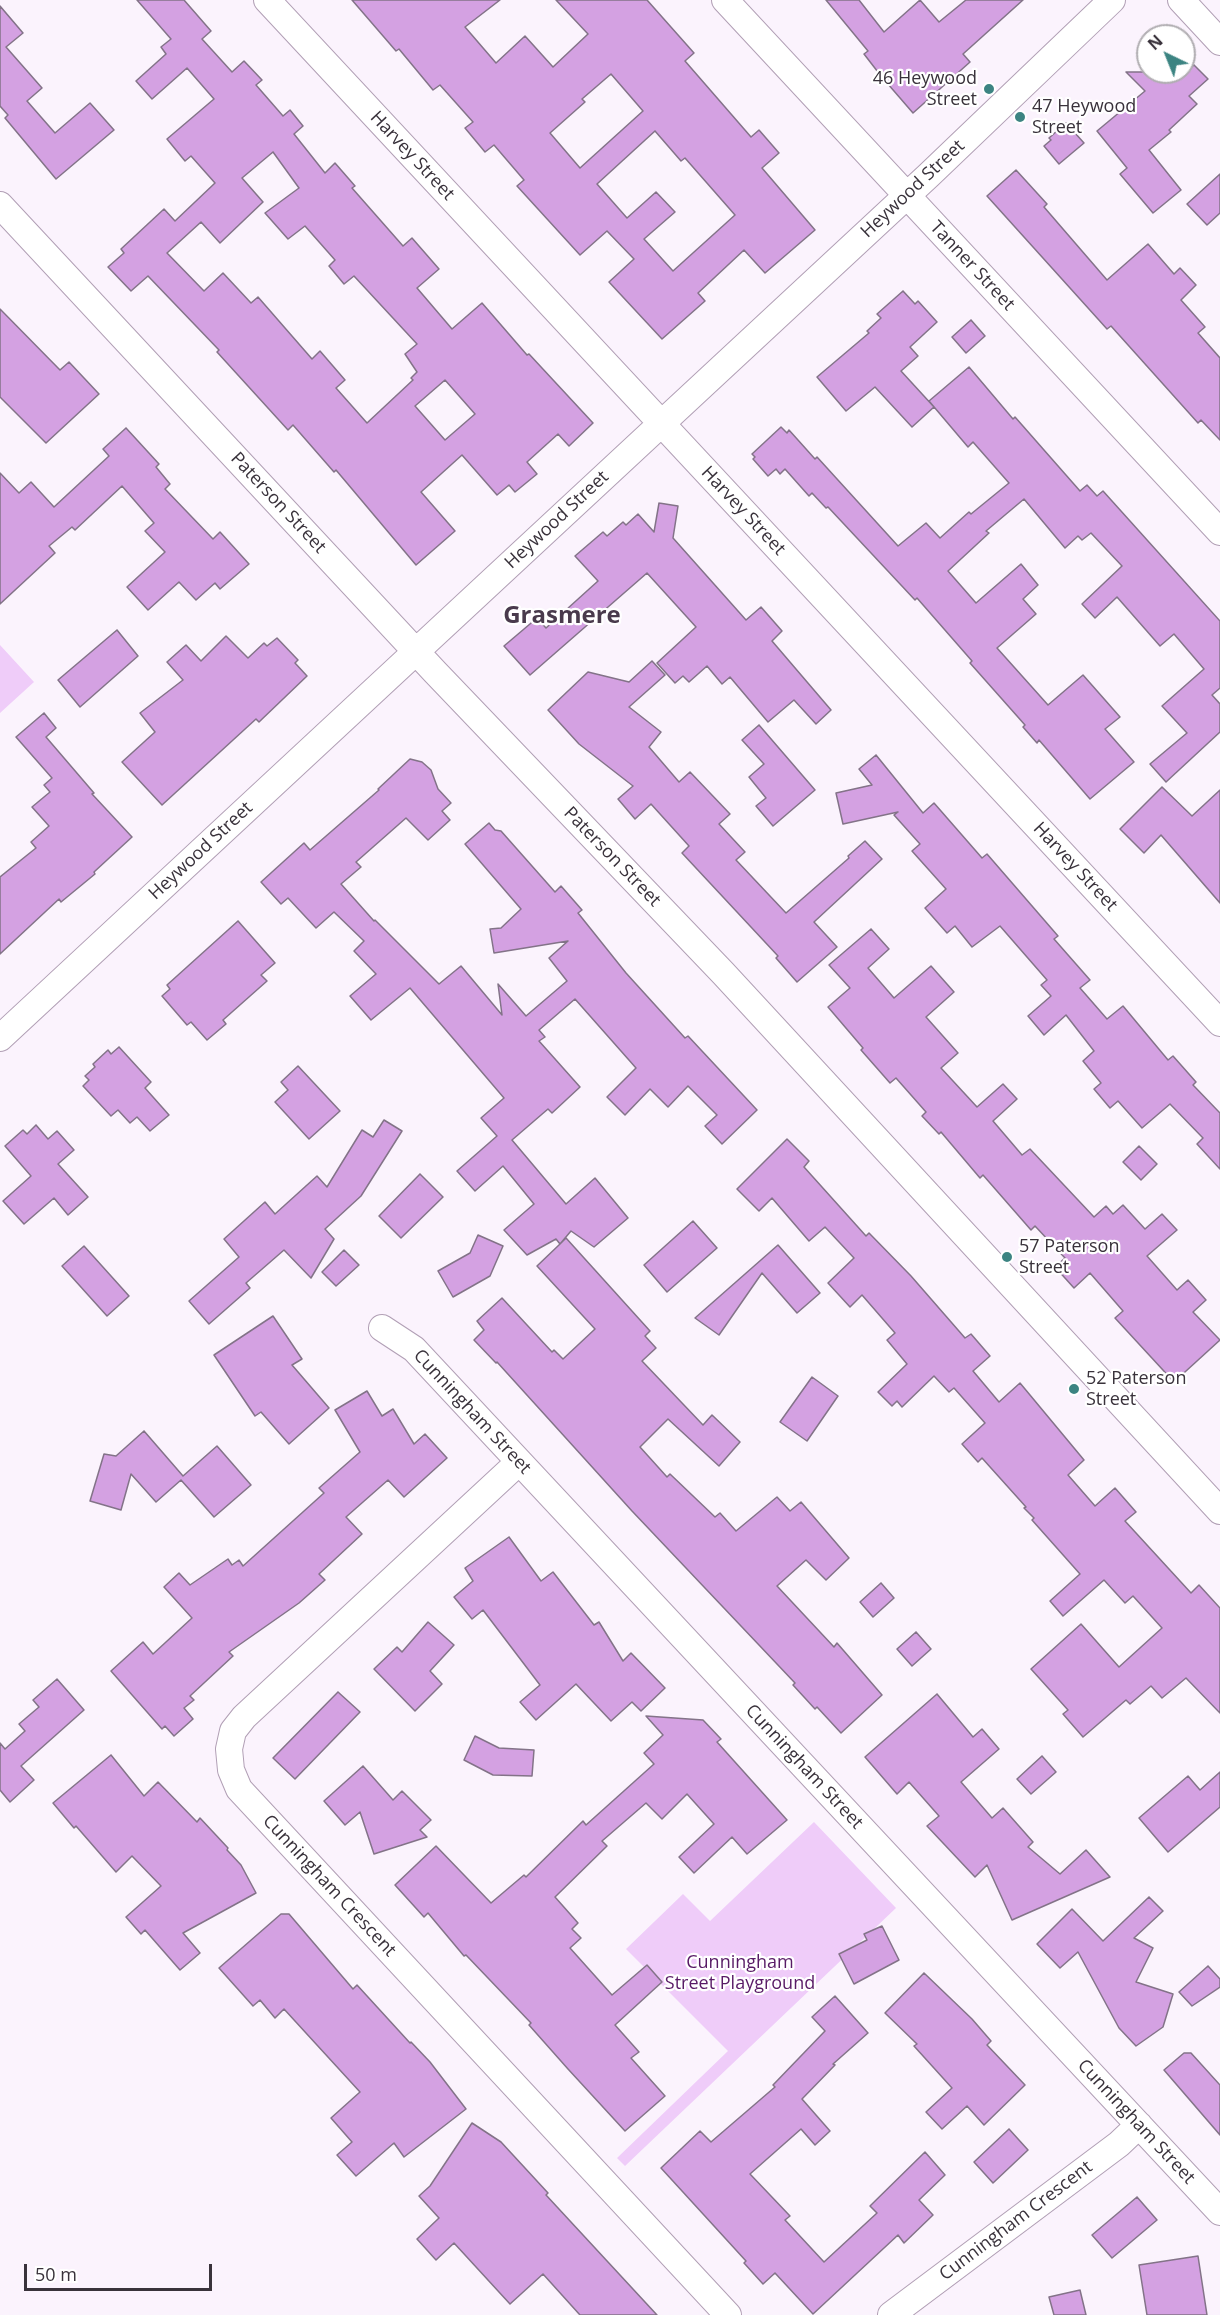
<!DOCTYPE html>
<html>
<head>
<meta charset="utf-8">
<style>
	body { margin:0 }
	#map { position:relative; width:1220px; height:2315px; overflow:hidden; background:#fbf3fd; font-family:"Open Sans",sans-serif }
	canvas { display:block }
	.north { position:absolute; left:1136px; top:24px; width:60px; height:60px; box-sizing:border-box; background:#fff; border:2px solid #b0adb1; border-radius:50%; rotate:317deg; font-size:16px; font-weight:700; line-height:24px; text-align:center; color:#39323b }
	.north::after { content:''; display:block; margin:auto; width:21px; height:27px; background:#3c8482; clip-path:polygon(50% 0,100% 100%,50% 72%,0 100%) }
	.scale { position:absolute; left:24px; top:2264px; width:188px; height:27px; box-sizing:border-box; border:3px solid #39323b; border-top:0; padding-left:8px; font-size:18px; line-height:21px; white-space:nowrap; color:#39323b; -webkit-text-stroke:4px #fff; paint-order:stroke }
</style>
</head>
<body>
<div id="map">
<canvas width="1220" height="2315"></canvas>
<div class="north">N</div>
<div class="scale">50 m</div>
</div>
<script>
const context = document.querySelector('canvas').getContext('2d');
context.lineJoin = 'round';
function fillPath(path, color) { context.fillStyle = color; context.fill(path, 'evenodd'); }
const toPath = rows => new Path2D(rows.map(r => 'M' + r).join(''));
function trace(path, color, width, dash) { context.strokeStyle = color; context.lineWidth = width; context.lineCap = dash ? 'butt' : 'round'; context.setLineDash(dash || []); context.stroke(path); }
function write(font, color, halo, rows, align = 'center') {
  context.font = font + ' "Open Sans",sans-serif'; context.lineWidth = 4.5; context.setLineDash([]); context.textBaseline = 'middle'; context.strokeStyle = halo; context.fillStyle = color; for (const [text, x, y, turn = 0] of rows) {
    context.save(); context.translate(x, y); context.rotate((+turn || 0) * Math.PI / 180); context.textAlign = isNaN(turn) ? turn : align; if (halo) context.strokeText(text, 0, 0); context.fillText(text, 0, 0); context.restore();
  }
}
fillPath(toPath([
	[0,645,34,682,0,713],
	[814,1822,896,1908,625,2166,617,2158,728,2051,626,1949,683,1894,710,1921]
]), '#efccf9');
const building = toPath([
	[137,0,184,0,211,31,202,39,232,72,244,61,262,80,256,85,283,116,290,110,303,126,294,134,325,173,335,163,355,186,352,188,403,246,412,238,439,269,417,288,452,329,482,303,527,355,529,354,593,423,569,446,558,434,527,462,537,474,515,492,509,485,497,495,462,455,421,492,455,531,416,565,336,470,334,472,293,425,288,430,217,352,219,350,148,276,131,291,108,267,124,253,121,249,164,209,175,221,215,183,191,156,185,161,167,139,214,99,187,68,152,99,136,81,166,54,161,47,171,39,137,0],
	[273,152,299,188,265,213,288,239,305,226,335,260,329,266,344,284,354,276,417,344,405,354,417,372,411,378,413,380,367,423,336,388,345,380,320,351,312,359,258,297,251,303,223,273,204,291,167,253,201,222,220,243,263,202,242,178,273,152],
	[445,380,475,414,445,440,415,406,445,380],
	[352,0,500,0,465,27,496,63,525,36,553,67,588,34,556,0,647,0,694,53,685,61,751,137,759,130,779,153,762,168,815,230,765,273,744,250,698,293,705,301,662,339,609,282,634,259,607,231,580,255,517,186,524,180,494,145,485,152,465,128,473,122,440,85,433,90,399,49,396,51,352,0],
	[611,74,643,111,580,168,550,133,585,102,582,99,611,74],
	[655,131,681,161,685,158,735,215,673,271,644,239,675,212,656,192,627,218,597,184,655,131],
	[826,0,859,0,884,32,920,0,939,22,966,0,1023,0,963,54,970,62,913,113,881,76,864,54,868,51,826,0],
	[0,6,23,33,6,47,42,88,27,101,55,133,90,103,114,130,56,179,5,118,8,115,0,106,0,6],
	[1194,65,1208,79,1189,96,1197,104,1169,130,1171,132,1149,150,1181,190,1153,213,1120,174,1127,168,1097,131,1145,91,1126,72,1186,72,1194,65],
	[1066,123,1084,143,1059,164,1044,146,1051,140,1049,138,1066,123],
	[1016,170,1047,204,1044,207,1107,280,1148,244,1174,274,1180,268,1196,285,1181,300,1205,327,1198,333,1220,358,1220,440,1201,420,1198,423,1111,326,1107,329,987,196,1016,170],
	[1220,174,1220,213,1207,225,1187,204,1220,174],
	[903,291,915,304,918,301,937,322,910,347,918,356,901,371,934,407,912,427,875,387,846,411,817,377,869,333,867,331,881,318,877,314,903,291],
	[0,309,60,370,69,362,99,394,46,443,0,397,0,309],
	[971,320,985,336,966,353,952,337,971,320],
	[969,367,1013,419,1015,417,1080,491,1087,485,1097,496,1103,491,1220,621,1220,688,1212,695,1220,704,1220,732,1166,782,1150,764,1187,733,1162,706,1204,669,1174,634,1160,646,1117,597,1095,618,1082,604,1122,566,1091,533,1082,540,1078,536,1065,548,1024,499,986,531,989,533,948,571,976,603,1021,564,1038,585,1023,599,1036,614,997,648,1048,705,1083,675,1120,717,1105,729,1134,762,1090,799,1039,740,1037,743,1023,727,1025,725,970,663,972,661,917,598,915,600,828,507,826,508,812,493,809,496,785,469,780,474,776,469,768,476,753,459,755,457,752,454,781,427,787,433,789,430,815,459,817,457,898,546,926,523,940,538,969,512,971,514,1009,483,973,442,968,447,929,401,969,367],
	[126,428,159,464,156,467,170,484,165,489,213,539,220,532,249,564,220,589,215,583,196,600,179,582,148,610,127,587,165,552,145,531,154,523,122,486,75,530,72,527,49,546,55,553,0,604,0,473,19,493,31,482,54,507,109,456,103,449,126,428],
	[659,503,678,506,673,538,746,620,761,607,782,631,772,641,831,710,816,724,794,700,768,722,730,677,722,684,707,666,689,682,683,676,675,683,657,663,696,627,647,573,530,675,504,646,537,618,546,628,598,581,575,556,603,532,607,536,623,522,626,525,638,514,654,532,659,503],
	[117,630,138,656,80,707,58,680,117,630],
	[226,636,248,658,264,643,267,646,277,638,298,660,295,663,307,676,259,722,256,719,162,805,122,762,155,732,140,713,183,680,167,662,186,645,201,661,226,636],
	[652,661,665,675,629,707,661,732,649,747,679,782,690,772,730,814,719,824,745,852,736,860,786,913,849,858,848,856,865,841,882,859,814,922,837,947,797,982,776,958,778,956,682,853,689,846,651,804,635,819,618,799,633,786,579,744,548,710,588,672,629,682,652,661],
	[44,713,56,728,46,737,94,793,92,794,132,837,94,872,95,874,61,902,59,899,0,954,0,877,36,848,31,842,49,826,32,807,50,792,44,785,52,778,16,737,44,713],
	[759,725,815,790,773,826,756,806,766,798,749,777,764,764,742,740,759,725],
	[876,755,923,813,934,803,982,858,987,854,1058,936,1054,939,1090,980,1080,988,1107,1019,1123,1006,1168,1060,1173,1056,1196,1082,1193,1085,1220,1113,1220,1169,1197,1144,1203,1138,1170,1104,1142,1128,1118,1101,1110,1108,1094,1089,1101,1083,1083,1061,1094,1051,1066,1015,1044,1035,1028,1016,1051,996,1041,985,1047,980,1000,926,972,947,955,926,947,933,925,908,946,889,912,851,920,844,894,815,898,812,843,824,836,793,872,785,859,769,876,755],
	[410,759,422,762,431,770,438,789,451,803,442,811,450,820,428,840,406,818,356,862,361,867,341,884,374,921,375,920,439,984,461,966,502,1015,498,984,526,1016,567,981,549,958,568,941,494,953,490,929,501,928,521,909,465,844,489,823,495,830,501,831,555,892,561,886,582,910,578,913,626,973,685,1038,688,1036,757,1110,722,1144,705,1126,717,1115,688,1086,668,1107,650,1089,625,1115,607,1097,636,1068,575,999,539,1030,545,1037,539,1041,580,1087,552,1113,548,1109,512,1140,566,1204,595,1178,628,1218,594,1247,571,1231,560,1244,566,1238,650,1331,645,1336,656,1348,642,1361,703,1425,712,1415,740,1442,719,1466,668,1419,640,1447,667,1477,670,1474,715,1517,720,1513,736,1531,777,1497,790,1511,801,1502,849,1558,826,1580,806,1560,777,1586,834,1647,837,1643,882,1695,841,1733,817,1707,815,1709,793,1685,795,1683,632,1511,497,1362,496,1363,474,1340,484,1330,477,1321,502,1298,552,1352,554,1350,563,1359,595,1329,537,1266,560,1244,556,1239,527,1255,504,1230,534,1204,503,1166,475,1191,457,1171,497,1136,481,1118,504,1098,410,988,371,1020,350,996,376,974,354,951,364,941,334,912,316,928,288,898,281,904,261,882,304,843,310,850,379,790,378,789,410,759],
	[1162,787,1192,816,1220,790,1220,903,1161,835,1144,853,1120,829,1162,787],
	[238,921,275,963,261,975,267,981,223,1020,226,1024,207,1040,191,1022,187,1025,162,996,170,989,167,985,238,921],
	[871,929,889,949,868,968,894,998,931,966,954,992,926,1017,958,1053,941,1068,977,1107,1003,1084,1017,1099,993,1121,1022,1155,1030,1149,1094,1217,1106,1206,1113,1214,1123,1205,1145,1229,1162,1214,1177,1230,1147,1256,1177,1290,1188,1280,1206,1300,1193,1312,1220,1340,1174,1382,1115,1318,1123,1311,1090,1273,1074,1288,1055,1267,1065,1258,1035,1226,1031,1230,983,1175,980,1178,941,1132,939,1134,922,1116,926,1112,896,1078,890,1083,861,1050,863,1048,828,1007,850,988,829,965,871,929],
	[119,1047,151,1082,145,1088,169,1115,150,1131,137,1117,130,1123,118,1110,111,1116,83,1086,89,1080,85,1076,95,1067,93,1064,108,1050,111,1054,119,1047],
	[298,1066,340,1111,309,1139,275,1102,288,1090,281,1082,298,1066],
	[384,1120,402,1131,361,1196,325,1229,334,1239,311,1278,284,1250,246,1283,250,1288,209,1324,189,1301,239,1257,224,1239,265,1202,275,1214,317,1176,327,1187,362,1130,373,1137,384,1120],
	[36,1125,48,1139,57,1131,74,1150,58,1164,88,1197,68,1215,54,1198,24,1224,3,1201,31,1176,5,1146,23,1130,27,1134,36,1125],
	[787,1139,809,1161,804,1167,866,1236,869,1233,911,1276,965,1338,971,1334,990,1356,973,1371,999,1402,1020,1383,1084,1460,1068,1475,1095,1506,1115,1488,1136,1512,1125,1521,1191,1593,1199,1585,1220,1608,1220,1713,1186,1678,1162,1698,1151,1686,1130,1704,1126,1700,1083,1737,1063,1714,1068,1710,1031,1669,1081,1624,1119,1667,1162,1628,1133,1596,1125,1603,1104,1580,1063,1616,1050,1601,1080,1574,1032,1520,1034,1518,1024,1508,1026,1507,982,1458,978,1462,962,1444,985,1423,954,1388,949,1392,934,1376,902,1407,897,1401,892,1406,878,1392,907,1364,887,1340,895,1333,862,1295,850,1307,828,1283,854,1258,825,1227,809,1241,772,1198,759,1211,737,1189,787,1139],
	[1139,1146,1157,1164,1141,1180,1123,1162,1139,1146],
	[420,1174,443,1197,401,1238,379,1216,420,1174],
	[693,1221,717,1248,667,1292,644,1265,693,1221],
	[478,1235,503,1246,490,1276,453,1297,438,1271,470,1253,478,1235],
	[778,1245,820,1293,797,1313,762,1273,719,1335,695,1318,778,1245],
	[84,1246,129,1296,107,1316,62,1266,84,1246],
	[344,1250,359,1265,336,1286,322,1272,344,1250],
	[273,1316,302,1359,292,1365,329,1408,289,1444,261,1412,255,1416,214,1355,273,1316],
	[812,1377,838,1396,807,1441,780,1422,812,1377],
	[367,1391,382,1416,393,1409,414,1444,425,1434,447,1458,404,1497,388,1480,346,1517,362,1534,319,1574,325,1580,299,1603,229,1652,233,1656,190,1696,194,1700,184,1708,193,1719,174,1736,165,1726,162,1729,111,1671,143,1642,153,1654,192,1618,164,1587,179,1573,190,1585,228,1559,232,1565,239,1560,243,1566,324,1493,319,1488,360,1452,335,1410,367,1391],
	[144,1431,183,1476,217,1446,251,1485,214,1517,181,1480,156,1502,131,1474,121,1510,90,1501,104,1454,116,1456,144,1431],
	[509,1537,541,1581,553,1572,594,1625,599,1622,623,1661,631,1653,665,1688,641,1711,632,1702,611,1721,576,1684,536,1720,520,1702,540,1685,483,1610,472,1619,454,1597,473,1581,465,1568,509,1537],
	[881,1583,894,1598,873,1617,860,1602,881,1583],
	[428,1622,454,1645,430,1671,442,1684,415,1711,374,1669,397,1647,402,1652,428,1622],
	[916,1632,931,1649,912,1666,897,1649,916,1632],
	[57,1679,84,1710,21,1766,34,1780,10,1802,0,1790,0,1743,5,1749,25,1731,19,1724,39,1707,33,1700,57,1679],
	[338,1692,360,1712,295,1779,273,1758,338,1692],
	[937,1694,973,1737,982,1729,999,1749,961,1782,992,1818,1003,1808,1033,1842,1028,1847,1060,1874,1086,1850,1110,1877,1012,1920,987,1865,975,1877,927,1826,939,1816,909,1782,897,1794,865,1757,937,1694],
	[646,1716,703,1720,721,1739,717,1742,787,1820,747,1854,732,1837,694,1873,679,1857,714,1824,687,1794,662,1819,646,1803,602,1841,607,1846,555,1897,578,1923,572,1929,581,1938,570,1948,612,1995,647,1965,662,1982,615,2025,639,2052,631,2058,665,2096,625,2131,568,2069,529,2025,531,2023,466,1955,464,1956,428,1913,424,1917,395,1885,436,1846,491,1903,524,1875,526,1877,583,1821,586,1825,654,1764,644,1753,663,1735,646,1716],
	[475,1736,499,1748,534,1750,532,1776,493,1775,464,1760,475,1736],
	[111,1755,144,1796,158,1782,197,1822,200,1818,228,1848,227,1850,241,1865,256,1893,183,1933,200,1953,180,1970,145,1930,141,1934,126,1917,161,1886,132,1856,116,1872,76,1826,74,1828,53,1803,111,1755],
	[1042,1756,1056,1772,1031,1794,1017,1779,1042,1756],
	[363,1766,393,1800,402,1791,431,1820,420,1830,427,1837,374,1854,360,1812,345,1825,324,1801,363,1766],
	[1220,1772,1220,1807,1168,1852,1139,1818,1188,1776,1200,1790,1220,1772],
	[1149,1897,1163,1911,1134,1938,1153,1948,1136,1982,1173,1994,1163,2027,1136,2046,1119,2028,1078,1952,1060,1968,1037,1944,1072,1909,1103,1941,1149,1897],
	[281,1914,289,1914,353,1989,357,1985,410,2043,411,2042,430,2062,466,2109,404,2157,394,2143,356,2176,337,2155,352,2142,331,2118,360,2092,284,2009,275,2018,260,2000,253,2006,219,1968,281,1914],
	[882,1926,899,1960,854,1984,839,1954,867,1940,864,1934,882,1926],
	[1208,1966,1220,1979,1220,1987,1192,2006,1179,1992,1208,1966],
	[924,1973,972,2019,991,2041,987,2045,1025,2085,984,2125,967,2106,942,2129,926,2112,952,2088,914,2046,917,2044,885,2013,924,1973],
	[835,1996,868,2033,833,2064,835,2065,802,2099,830,2131,815,2145,801,2129,750,2174,790,2216,785,2220,824,2262,877,2213,870,2206,925,2152,945,2175,919,2200,933,2215,904,2243,898,2235,813,2314,775,2273,763,2284,744,2263,746,2261,661,2168,700,2131,711,2142,775,2087,773,2085,825,2031,812,2017,835,1996],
	[1184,2053,1191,2053,1220,2085,1220,2135,1164,2070,1184,2053],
	[472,2123,501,2142,548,2193,546,2195,657,2315,580,2315,543,2274,510,2304,454,2243,436,2260,417,2239,439,2218,419,2196,430,2186,472,2123],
	[1009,2129,1028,2150,993,2183,974,2162,1009,2129],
	[1137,2197,1157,2220,1112,2258,1092,2235,1137,2197],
	[1198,2256,1207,2315,1147,2315,1139,2265,1198,2256],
	[1080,2290,1086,2315,1054,2315,1049,2297,1080,2290]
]);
fillPath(building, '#d4a1e2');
trace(building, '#837388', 1.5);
const minor = toPath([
	[267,0,1220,1023],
	[725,0,1220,532],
	[1181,0,1220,42],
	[0,205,435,672,723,973,1220,1511],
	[0,1038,929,175,1112,0],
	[382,1328,414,1349,1220,2212],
	[519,1462,244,1717,233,1731,229,1749,231,1770,239,1789,728,2315],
	[891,2315,1119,2144,1139,2125]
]);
trace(minor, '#b19fb5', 28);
trace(minor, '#fff', 26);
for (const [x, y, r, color] of [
	[989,89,6,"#3c8482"],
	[1020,117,6,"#3c8482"],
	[1007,1257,6,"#3c8482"],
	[1074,1389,6,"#3c8482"]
]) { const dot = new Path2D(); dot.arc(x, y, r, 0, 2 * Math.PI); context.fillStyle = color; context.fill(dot); trace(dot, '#fff', 2); }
write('18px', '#39323b', '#fff', [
	["46 Heywood",977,79,"right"],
	["Street",977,100,"right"],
	["47 Heywood",1032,107],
	["Street",1032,128],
	["57 Paterson",1019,1247],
	["Street",1019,1268],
	["52 Paterson",1086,1379],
	["Street",1086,1400]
], 'left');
write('18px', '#39323b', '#fff', [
	["Harvey Street",412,156,47],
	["Heywood Street",913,189,-43],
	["Tanner Street",972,266,47],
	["Paterson Street",278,503,47],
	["Harvey Street",743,511,47],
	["Heywood Street",557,520,-43],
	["Heywood Street",201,851,-43],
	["Paterson Street",612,857,46],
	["Harvey Street",1075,867,47],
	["Cunningham Street",472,1412,47],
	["Cunningham Street",804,1767,47],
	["Cunningham Crescent",329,1886,47],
	["Cunningham Street",1136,2122,47],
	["Cunningham Crescent",1016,2221,-37]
]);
write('18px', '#581a66', '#fff', [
	["Cunningham",740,1963],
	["Street Playground",740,1984]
]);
write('bold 24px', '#493a4c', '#fff', [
	["Grasmere",562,616]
]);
</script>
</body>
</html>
